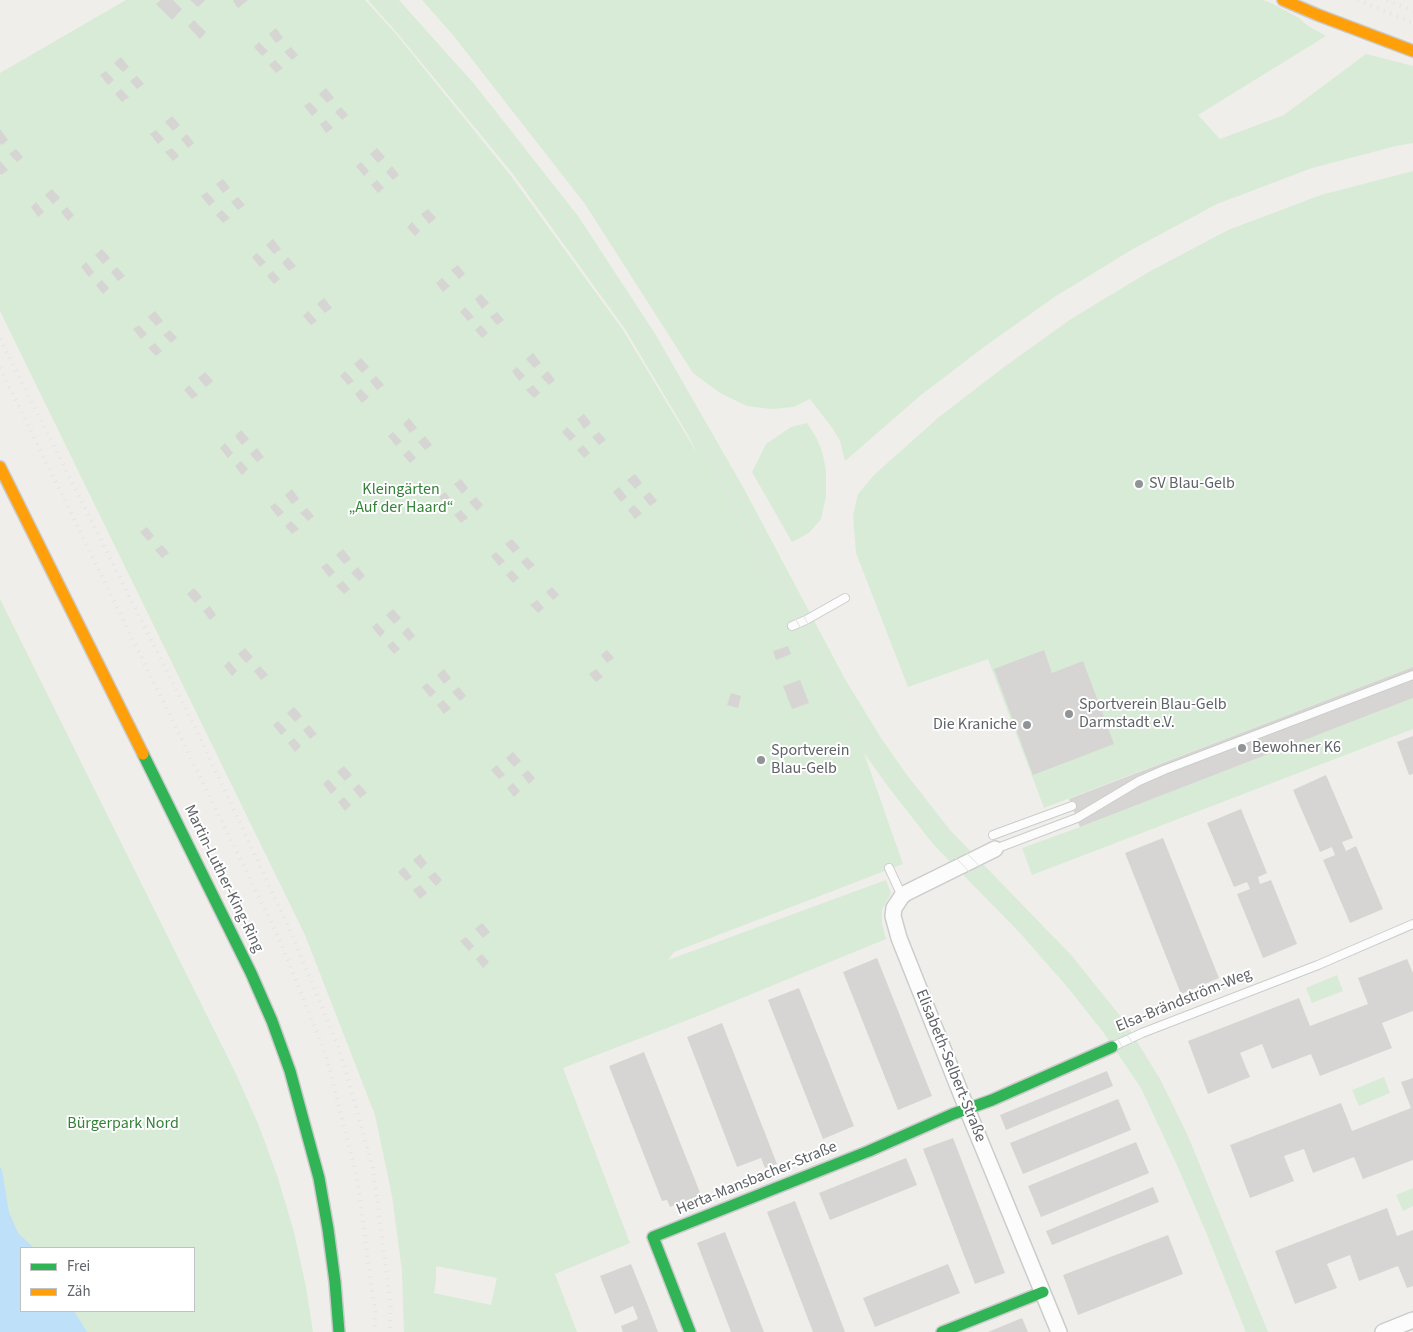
<!DOCTYPE html>
<html>
<head>
<meta charset="utf-8">
<style>
	body { margin:0 }
	#map { position:relative; width:1413px; height:1332px; overflow:hidden; background:#efeeea; font-family:"Source Sans 3",sans-serif }
	canvas { display:block }
	.legend { position:absolute; left:20px; top:1247px; width:175px; height:65px; box-sizing:border-box; background:#fff; border:1px solid #bfc1c3; margin:0; padding:6px 9px; list-style:none; font-size:15px; color:#5f6368 }
	.legend li { display:flex; align-items:center; gap:10px; height:25px }
	.legend b { width:25px; border:1px solid #bfc1c3 }
</style>
</head>
<body>
<div id="map">
<canvas width="1413" height="1332"></canvas>
<ul class="legend">
<li><b style="height:6px;background:#30b455"></b>Frei</li>
<li><b style="height:6px;background:#ff9f0a"></b>Zäh</li>
</ul>
</div>
<script>
const context = document.querySelector('canvas').getContext('2d');
context.lineJoin = 'round';
function fillPath(path, color) { context.fillStyle = color; context.fill(path, 'evenodd'); }
const toPath = rows => new Path2D(rows.map(r => 'M' + r).join(''));
function trace(path, color, width, dash) { context.strokeStyle = color; context.lineWidth = width; context.lineCap = dash ? 'butt' : 'round'; context.setLineDash(dash || []); context.stroke(path); }
function write(font, color, halo, rows, align = 'center') {
  context.font = font + ' "Source Sans 3",sans-serif'; context.lineWidth = 4; context.setLineDash([]); context.textBaseline = 'middle'; context.strokeStyle = halo; context.fillStyle = color; for (const [text, x, y, turn = 0] of rows) {
    context.save(); context.translate(x, y); context.rotate((+turn || 0) * Math.PI / 180); context.textAlign = isNaN(turn) ? turn : align; if (halo) context.strokeText(text, 0, 0); context.fillText(text, 0, 0); context.restore();
  }
}
fillPath(toPath([
	[126,0,365,0,396,34,511,176,623,330,697,453,688,435,625,329,513,174,398,34,368,0,399,0,475,85,578,216,654,332,743,487,845,679,881,738,907,775,950,830,1072,956,1125,1022,1160,1079,1188,1136,1268,1332,1246,1332,1206,1232,1176,1163,1141,1088,1103,1032,1069,989,1020,933,933,844,889,788,864,753,903,864,674,952,668,960,886,880,891,893,882,910,882,924,886,939,693,1018,563,1068,630,1243,555,1274,577,1332,404,1332,402,1271,392,1196,375,1115,305,935,0,311,0,73],
	[436,1266,497,1278,491,1305,434,1293,436,1280],
	[422,0,1263,0,1273,4,1299,18,1308,26,1326,36,1198,115,1220,139,1284,115,1366,54,1413,66,1413,143,1396,146,1312,168,1217,204,1133,249,1056,296,988,344,921,395,845,461,840,441,833,429,810,399,794,407,771,409,747,406,720,393,693,373,585,204,453,35],
	[1413,171,1413,667,1044,808,988,659,908,687,856,553,853,516,858,494,874,475,939,417,1004,367,1071,319,1147,273,1228,230,1321,195],
	[807,423,816,437,822,451,826,470,826,497,821,519,809,533,792,542,752,472,766,444,791,427],
	[0,599,236,1074,259,1126,278,1178,294,1232,306,1287,313,1332,0,1332],
	[21,1248,194,1248,194,1311,21,1311],
	[1413,698,1413,729,1032,875,1022,848,1072,830],
	[1337,975,1343,991,1312,1003,1306,988],
	[1384,1077,1390,1093,1359,1106,1352,1090],
	[1413,1188,1413,1206,1403,1211,1396,1195]
]), '#d8ebd6');
fillPath(toPath([
	[0,1167,2,1170,9,1212,18,1233,34,1248,21,1248,21,1311,74,1311,87,1332,0,1332]
]), '#bfe0f9');
fillPath(toPath([
	[161,0,173,0,182,9,172,20,156,4],
	[190,0,205,0,198,7],
	[234,0,248,0,238,8,233,1],
	[194,20,206,32,200,39,188,26],
	[276,28,283,38,276,43,269,34],
	[259,42,268,51,262,56,254,47],
	[291,47,298,55,292,60,284,52],
	[121,57,129,67,123,72,114,63],
	[275,60,283,68,276,73,269,65],
	[106,71,114,80,108,85,100,75],
	[137,76,144,84,137,89,130,81],
	[326,88,334,98,327,103,319,94],
	[121,89,129,97,122,102,115,94],
	[310,102,318,111,312,116,304,106],
	[341,107,348,115,342,120,335,112],
	[172,116,180,125,173,131,165,122],
	[326,120,333,128,326,133,320,124],
	[0,129,8,140,2,145,0,143],
	[156,130,164,139,158,144,150,134],
	[187,134,194,143,188,148,181,139],
	[172,148,179,156,173,161,165,152],
	[377,148,385,157,378,163,370,154],
	[16,149,23,157,17,162,9,154],
	[0,161,8,170,1,175,0,173],
	[361,162,369,171,364,176,356,166],
	[392,166,399,175,393,180,386,172],
	[223,179,230,188,223,193,216,184],
	[377,180,384,188,378,193,371,185],
	[52,189,60,198,53,204,45,195],
	[207,192,215,201,209,206,201,196],
	[238,197,245,205,238,210,231,202],
	[36,202,44,212,38,217,31,207],
	[67,207,74,215,68,221,61,212],
	[428,209,436,218,429,224,421,214],
	[222,210,230,218,223,223,216,215],
	[412,222,420,231,415,236,407,227],
	[273,239,281,249,274,254,266,245],
	[102,249,110,258,103,264,95,255],
	[257,253,266,262,260,267,252,257],
	[288,257,296,266,289,271,282,263],
	[86,262,94,272,89,277,81,267],
	[458,265,465,274,459,279,451,270],
	[117,267,125,276,118,281,111,272],
	[273,271,280,279,274,284,267,276],
	[442,278,450,286,443,292,436,283],
	[102,280,109,288,103,294,96,285],
	[481,294,489,303,482,309,475,299],
	[324,298,332,308,325,313,317,304],
	[465,307,474,317,468,321,460,312],
	[155,311,163,321,156,326,148,317],
	[308,311,317,321,311,325,303,316],
	[497,312,504,320,497,325,490,317],
	[139,325,147,334,141,339,133,329],
	[481,325,488,333,482,338,475,330],
	[170,330,177,338,171,343,163,335],
	[155,343,162,351,156,356,148,348],
	[533,353,541,363,534,368,526,359],
	[361,358,369,367,362,373,354,364],
	[517,367,525,376,519,381,512,371],
	[345,371,354,381,348,385,340,376],
	[548,371,555,380,549,385,541,377],
	[205,372,213,381,206,387,198,378],
	[376,376,384,385,377,390,370,381],
	[189,385,198,395,192,399,184,390],
	[533,385,540,393,534,398,526,390],
	[361,389,369,397,362,403,355,394],
	[584,414,591,423,584,429,577,419],
	[409,418,417,428,410,433,403,424],
	[567,427,576,436,570,441,562,432],
	[241,430,249,439,242,445,235,436],
	[393,432,402,441,396,446,388,436],
	[599,432,606,440,599,445,592,437],
	[425,436,432,445,425,450,418,442],
	[225,443,233,453,228,458,220,448],
	[583,445,590,453,584,458,577,450],
	[257,448,264,457,257,462,250,454],
	[409,450,416,458,410,463,403,455],
	[241,461,248,469,242,475,235,466],
	[635,474,642,483,635,489,627,480],
	[461,479,468,488,462,494,454,484],
	[619,487,627,497,621,502,613,492],
	[292,489,299,499,292,504,285,495],
	[445,492,453,502,447,506,439,497],
	[650,492,657,501,650,506,643,497],
	[476,497,483,505,477,511,469,502],
	[275,503,284,512,278,517,270,507],
	[634,505,642,513,635,519,628,510],
	[307,508,314,516,308,521,300,513],
	[461,510,468,518,461,523,454,515],
	[291,521,299,529,292,534,285,526],
	[147,527,154,536,148,541,140,532],
	[512,539,520,548,513,553,505,544],
	[162,545,169,553,162,558,155,550],
	[343,549,351,559,344,564,336,555],
	[496,552,505,561,499,566,491,556],
	[527,557,535,565,528,570,521,562],
	[327,563,335,572,329,577,321,567],
	[358,567,365,576,359,581,351,573],
	[512,570,519,578,513,583,506,575],
	[343,581,350,589,344,594,336,586],
	[552,587,559,595,553,600,546,592],
	[194,588,202,597,195,603,187,594],
	[537,600,544,608,538,613,530,605],
	[210,606,216,615,210,620,203,611],
	[393,609,401,618,394,624,386,615],
	[377,623,385,632,380,637,372,627],
	[408,627,415,636,409,641,402,633],
	[393,641,400,649,394,654,387,646],
	[788,646,791,654,776,660,773,651],
	[245,648,253,657,246,663,238,654],
	[607,650,614,658,607,663,601,655],
	[1044,650,1052,673,1083,661,1114,744,1033,775,994,669],
	[229,661,237,671,232,676,224,666],
	[260,666,268,675,261,680,254,671],
	[1413,667,1413,698,1080,827,1069,799],
	[444,669,451,678,444,684,437,675],
	[596,669,603,677,596,682,589,674],
	[800,680,809,703,792,709,783,686],
	[427,683,436,692,430,697,422,687],
	[459,687,466,696,460,701,452,692],
	[731,693,741,696,738,708,727,705],
	[443,700,451,708,444,714,437,705],
	[294,707,302,716,295,722,287,713],
	[278,721,287,730,281,735,273,725],
	[309,725,317,734,310,739,303,730],
	[1413,736,1413,774,1409,775,1397,742],
	[294,738,301,746,295,752,288,743],
	[513,752,521,761,514,767,506,758],
	[497,765,505,775,499,779,491,770],
	[344,766,352,775,345,781,337,772],
	[528,770,535,778,529,784,522,775],
	[1326,775,1353,838,1342,842,1346,851,1356,846,1383,909,1350,923,1323,860,1335,855,1333,850,1332,847,1320,852,1293,790],
	[328,779,337,789,331,794,323,784],
	[513,783,520,791,514,797,507,788],
	[359,784,367,793,360,798,353,789],
	[344,797,351,805,345,811,338,802],
	[1241,809,1267,873,1258,877,1259,881,1260,884,1271,880,1297,944,1263,958,1237,894,1250,889,1247,882,1234,887,1207,823],
	[1163,838,1219,978,1181,994,1125,853],
	[420,854,427,863,421,869,413,860],
	[404,867,412,877,406,881,398,872],
	[435,872,442,880,436,886,428,877],
	[420,885,427,893,420,899,413,890],
	[482,923,490,932,483,938,475,929],
	[466,937,474,946,469,951,460,941],
	[482,954,489,962,483,968,476,959],
	[877,958,932,1096,898,1110,843,972],
	[1407,959,1413,973,1413,1011,1382,1023,1392,1048,1320,1076,1311,1054,1272,1069,1262,1044,1240,1053,1250,1077,1208,1094,1188,1041,1299,998,1310,1026,1368,1004,1358,978],
	[799,988,854,1126,823,1139,768,1000],
	[722,1023,777,1164,765,1168,761,1158,737,1167,687,1037],
	[644,1052,701,1195,670,1207,667,1200,662,1201,609,1066],
	[1107,1071,1113,1086,1006,1130,1000,1115],
	[1413,1078,1413,1160,1363,1179,1354,1157,1313,1173,1304,1149,1284,1156,1294,1181,1250,1198,1230,1145,1341,1103,1352,1131,1411,1108,1401,1082],
	[1118,1099,1131,1130,1023,1174,1010,1143],
	[953,1138,1005,1273,975,1284,923,1149],
	[1136,1142,1149,1173,1041,1217,1028,1186],
	[906,1158,917,1185,830,1220,819,1193],
	[1153,1187,1159,1202,1052,1245,1046,1231],
	[795,1201,845,1332,813,1332,767,1212],
	[1387,1208,1397,1236,1413,1230,1413,1286,1407,1288,1398,1266,1359,1281,1350,1255,1327,1264,1337,1288,1295,1304,1275,1251],
	[725,1232,764,1332,731,1332,697,1243],
	[1168,1235,1183,1274,1078,1315,1063,1275],
	[631,1264,646,1301,658,1332,623,1332,621,1326,638,1319,633,1306,615,1314,600,1276],
	[948,1264,960,1293,875,1327,863,1298],
	[1022,1318,1028,1332,988,1332]
]), '#d6d5d3');
const lane = toPath([
	[792,626,806,620,845,598],
	[993,835,1072,806],
	[995,849,1077,818,1139,781,1164,770,1413,675],
	[889,868,902,896],
	[1114,1046,1142,1033,1318,965,1413,924]
]);
const street = toPath([
	[995,849,906,893,902,896,894,908,893,916,899,938,967,1109,1059,1332],
	[1383,1332,1413,1320]
]);
const fast = toPath([
	[143,754,251,973,272,1021,290,1071,319,1178,328,1229,335,1282,339,1332],
	[690,1332,653,1237,869,1151,953,1114,992,1100,1112,1047],
	[942,1332,1043,1292]
]);
const slow = toPath([
	[1283,0,1318,15,1413,51],
	[0,467,143,754]
]);
trace(lane, '#cbcccc', 10);
trace(street, '#cbcccc', 18);
trace(fast, '#cacacb', 14);
trace(slow, '#cacacb', 14);
trace(lane, '#fdfcfc', 8);
trace(street, '#fdfcfc', 15);
trace(fast, '#30b455', 11);
trace(slow, '#ff9f0a', 11);
trace(toPath([
	[380,0,520,170,570,235,626,317,678,401,843,707,882,767,938,839,1070,978,1095,1008,1120,1043,1155,1101,1205,1213,1253,1332],
	[393,0,469,88,563,209,634,310,682,387,850,703,889,762,946,832,1009,896,1090,984,1130,1039,1162,1091,1177,1123,1206,1189,1264,1332]
]), '#e4e4e4', 1);
trace(toPath([
	[1358,0,1413,23],
	[1387,0,1413,11],
	[0,339,197,731,289,928,339,1048,373,1168,391,1308,390,1332],
	[0,368,278,936,326,1055,357,1178,375,1312,375,1332]
]), '#e4e4e4', 4, [1, 6]);
for (const [x, y, r, color] of [
	[1139,484,5,"#919496"],
	[1069,714,5,"#919496"],
	[1027,725,5,"#919496"],
	[1242,748,5,"#919496"],
	[761,760,5,"#919496"]
]) { const dot = new Path2D(); dot.arc(x, y, r, 0, 2 * Math.PI); context.fillStyle = color; context.fill(dot); trace(dot, '#fff', 2); }
write('16px', '#5f6368', '#fff', [
	["SV Blau-Gelb",1149,484],
	["Sportverein Blau-Gelb",1079,705],
	["Darmstadt e.V.",1079,723],
	["Die Kraniche",1017,725,"right"],
	["Bewohner K6",1252,748],
	["Sportverein",771,751],
	["Blau-Gelb",771,769]
], 'left');
write('16px', '#348238', '#fff', [
	["Kleingärten",401,490],
	["„Auf der Haard“",401,508],
	["Bürgerpark Nord",123,1124]
]);
write('16px', '#5f6368', '#fff', [
	["Martin-Luther-King-Ring",223,879,64],
	["Elsa-Brändström-Weg",1184,1001,-22],
	["Elisabeth-Selbert-Straße",950,1066,68],
	["Herta-Mansbacher-Straße",757,1179,-22]
]);
</script>
</body>
</html>
